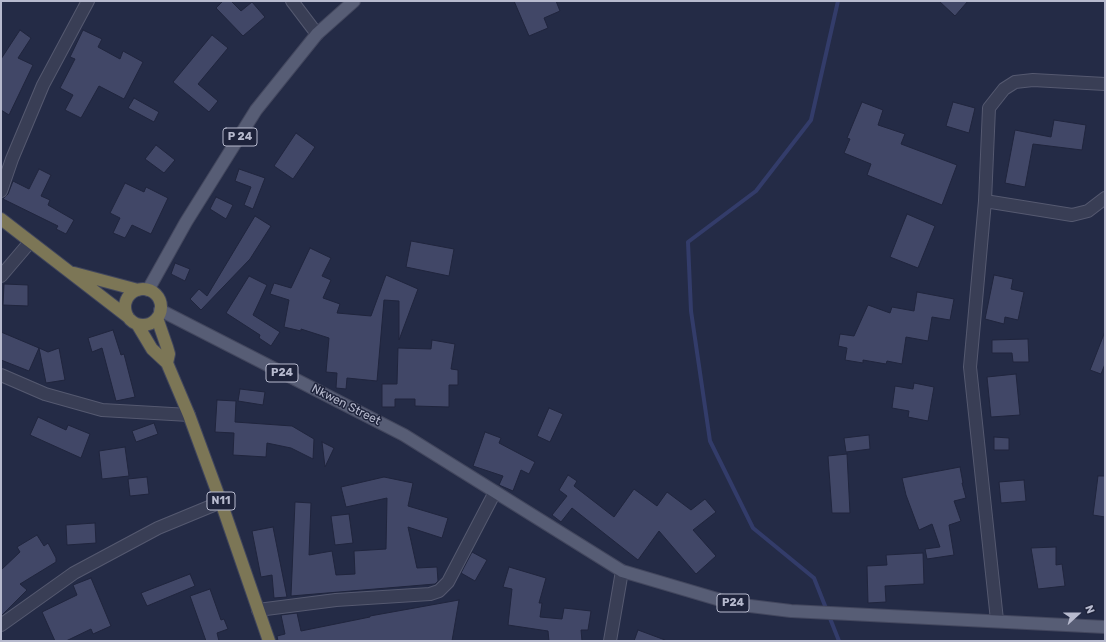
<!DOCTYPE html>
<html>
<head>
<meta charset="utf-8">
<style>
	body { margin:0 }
	#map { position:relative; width:1106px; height:642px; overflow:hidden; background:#242b46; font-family:Rubik,sans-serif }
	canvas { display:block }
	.frame { position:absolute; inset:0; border:2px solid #b7bace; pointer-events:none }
	.north { position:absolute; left:1058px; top:594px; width:40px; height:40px; -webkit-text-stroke:3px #1e233b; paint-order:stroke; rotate:69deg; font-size:11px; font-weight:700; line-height:16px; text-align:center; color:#b7bace }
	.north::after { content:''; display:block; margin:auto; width:14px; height:18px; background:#b7bace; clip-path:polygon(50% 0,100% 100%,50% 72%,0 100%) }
</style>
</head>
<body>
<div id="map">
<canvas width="1106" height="642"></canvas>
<div class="frame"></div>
<div class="north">N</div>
</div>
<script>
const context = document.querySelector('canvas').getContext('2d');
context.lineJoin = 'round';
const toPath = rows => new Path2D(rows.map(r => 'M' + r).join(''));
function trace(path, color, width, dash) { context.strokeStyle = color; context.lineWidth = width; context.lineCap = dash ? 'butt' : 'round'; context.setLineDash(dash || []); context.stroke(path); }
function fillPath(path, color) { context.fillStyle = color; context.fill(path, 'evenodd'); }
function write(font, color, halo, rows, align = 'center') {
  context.font = font + ' Rubik,sans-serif'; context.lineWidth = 3; context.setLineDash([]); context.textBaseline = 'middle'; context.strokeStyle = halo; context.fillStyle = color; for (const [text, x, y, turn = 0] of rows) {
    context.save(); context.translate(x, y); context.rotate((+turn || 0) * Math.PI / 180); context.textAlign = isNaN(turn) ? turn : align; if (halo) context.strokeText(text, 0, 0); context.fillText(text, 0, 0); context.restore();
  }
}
trace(toPath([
	[838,1,811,120,756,191,688,242,691,311,710,441,753,528,814,578,839,641]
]), '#333c6a', 4);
const building = toPath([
	[223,1,231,1,241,11,252,2,265,17,243,36,216,8,223,1],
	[514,1,556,1,560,11,544,18,548,28,529,36,514,1],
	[939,1,968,1,955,16,939,1],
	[20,30,31,38,18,58,33,65,9,115,1,110,1,59,20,30],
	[83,30,102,39,98,47,120,59,123,51,143,62,124,99,99,86,81,118,65,110,73,95,60,88,75,59,70,57,83,30],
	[212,35,228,48,198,84,218,101,209,112,173,82,212,35],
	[134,98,159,112,154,122,128,108,134,98],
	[862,102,883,110,878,125,905,134,901,144,957,165,942,205,867,175,871,164,844,153,850,139,847,138,862,102],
	[953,102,975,108,969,133,946,126,953,102],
	[1054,120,1086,125,1082,150,1033,144,1025,187,1005,183,1015,130,1051,137,1054,120],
	[296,133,315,147,293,179,274,166,296,133],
	[156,145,175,160,164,173,145,159,156,145],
	[39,169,51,175,41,196,50,200,48,205,74,220,66,234,56,229,58,226,3,199,8,194,13,181,29,189,39,169],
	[239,169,265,178,253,209,244,205,251,187,235,181,239,169],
	[125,183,144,192,146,187,168,198,151,234,132,225,125,238,113,233,120,218,110,213,125,183],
	[216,197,233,205,226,219,210,209,216,197],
	[907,214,935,226,918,268,890,257,907,214],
	[255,216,271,226,250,259,201,310,190,299,199,289,207,296,255,216],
	[411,241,454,249,449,276,406,267,411,241],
	[310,248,331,258,322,276,331,280,323,298,340,304,337,313,371,316,386,275,418,289,399,340,399,301,384,300,377,381,347,378,346,389,336,388,337,373,326,372,329,338,301,329,301,331,284,327,289,300,270,294,274,283,291,288,310,248],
	[175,263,190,269,185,281,171,274,175,263],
	[994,275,1013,279,1011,289,1024,292,1018,320,1005,317,1004,324,985,319,994,275],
	[249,276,267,285,253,315,280,332,271,346,259,338,260,335,226,313,249,276],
	[4,284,28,285,28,306,3,305,4,284],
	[917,292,954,299,950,320,932,317,928,341,906,337,902,364,887,361,886,364,863,360,863,363,845,360,847,348,838,346,840,334,854,336,868,305,890,313,892,307,914,311,917,292],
	[113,330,121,355,124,354,135,397,116,401,102,348,92,352,88,338,113,330],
	[1,332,39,348,29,371,1,360,1,332],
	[1104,334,1105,364,1101,374,1090,370,1104,334],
	[1028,339,1029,362,1013,362,1012,353,992,353,992,340,1028,339],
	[432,340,455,344,451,369,458,370,458,385,449,385,449,407,415,406,415,399,395,399,395,407,382,407,382,384,397,384,398,348,431,349,432,340],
	[39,348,48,352,59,348,65,380,46,383,39,348],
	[1016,374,1020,415,991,417,987,377,1016,374],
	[914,383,934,387,928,421,908,417,909,411,892,408,895,386,913,389,914,383],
	[240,389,265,392,263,405,238,401,240,389],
	[217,400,236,401,235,422,292,426,314,439,313,459,291,448,267,443,266,457,233,455,234,433,215,432,217,400],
	[549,408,563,414,550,442,537,436,549,408],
	[38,417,66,430,68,425,90,434,81,458,30,435,38,417],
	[154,423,158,434,136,442,132,431,154,423],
	[485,432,501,438,499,443,535,462,529,474,521,470,513,491,499,485,503,476,473,466,485,432],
	[869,435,870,449,846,452,844,438,869,435],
	[994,437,1009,438,1009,450,994,450,994,437],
	[322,442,334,448,325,467,322,442],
	[125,447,129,476,102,479,99,451,125,447],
	[847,454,850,513,832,513,828,456,847,454],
	[960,467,963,483,962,483,966,498,954,501,961,521,949,525,954,555,927,559,925,549,940,547,932,524,919,530,906,495,902,478,960,467],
	[568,475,577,481,574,486,614,517,634,489,657,506,667,492,691,510,705,499,716,512,693,530,716,556,696,574,659,531,638,560,572,508,561,522,552,515,567,496,559,490,568,475],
	[1098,476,1105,476,1105,517,1093,515,1098,476],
	[147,477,149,494,130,496,128,479,147,477],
	[384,477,413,483,408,506,448,518,442,538,408,527,417,568,437,567,438,581,435,584,291,596,295,502,311,503,309,555,332,551,336,575,355,574,354,551,386,549,387,498,346,507,341,487,384,477],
	[1024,480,1026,501,1001,503,999,482,1024,480],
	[349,514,353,543,335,545,331,516,349,514],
	[95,523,96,543,67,545,66,525,95,523],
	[273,527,287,597,274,598,272,575,261,577,252,531,273,527],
	[37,535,44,546,48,543,56,558,56,562,20,584,27,590,1,616,1,570,20,552,17,547,37,535],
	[1056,547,1056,565,1062,564,1065,586,1038,589,1031,548,1056,547],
	[472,552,487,560,475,581,461,573,472,552],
	[923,553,924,584,885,586,886,602,868,603,867,566,887,565,886,555,923,553],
	[509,567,546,578,539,603,542,603,540,617,562,619,564,608,591,611,588,630,581,630,582,641,549,641,548,631,508,625,512,589,503,587,509,567],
	[190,574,195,586,147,606,141,593,190,574],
	[91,578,111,626,93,634,91,629,66,641,55,641,42,612,77,595,73,585,91,578],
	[210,589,221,620,224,619,228,629,217,633,219,641,206,641,190,596,210,589],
	[459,600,452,641,278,641,277,636,285,634,281,615,297,613,301,631,370,617,370,616,459,600],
	[638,630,665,640,665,641,634,641,638,630]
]);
fillPath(building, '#414767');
trace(building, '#20253d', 1);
const minor = toPath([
	[292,1,317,34],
	[1,191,12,159,43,85,88,1],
	[985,201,1072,215,1088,211,1105,198],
	[1,276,30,242],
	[1,375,45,394,102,410,189,415],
	[258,610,336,600,430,594,439,591,448,582,495,492],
	[997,620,970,367,985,201,989,108,1004,89,1015,82,1033,80,1105,84],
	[1,625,74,573,158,528,221,502],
	[610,641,622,571]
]);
const major = toPath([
	[148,290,186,222,256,110,317,34,354,1],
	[160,310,404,435,622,571,734,604,791,611,1105,627]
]);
const highway = toPath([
	[1,219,128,317],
	[74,273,138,290],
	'125 307a18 18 0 1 1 36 0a18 18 0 1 1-36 0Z',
	[157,318,167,347,169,354,167,363],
	[137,324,152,349,167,363,189,415,221,502,269,641]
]);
trace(minor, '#555970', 14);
trace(major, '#43475e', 14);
trace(highway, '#41465d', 14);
trace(minor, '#393e55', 12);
trace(major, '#575d75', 12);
trace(highway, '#7c7656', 12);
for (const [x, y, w] of [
	[240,137,34],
	[282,373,32],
	[221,501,28],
	[733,603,32]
]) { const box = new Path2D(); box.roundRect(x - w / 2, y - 9, w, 18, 3); context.fillStyle = '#1e233b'; context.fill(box); trace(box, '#b7bace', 1); }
write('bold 11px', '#b7bace', null, [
	["P 24",240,137],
	["P24",282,373],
	["N11",221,501],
	["P24",733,603]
]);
write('12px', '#b7bace', '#1e233b', [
	["Nkwen Street",346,405,27]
]);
</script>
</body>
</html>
